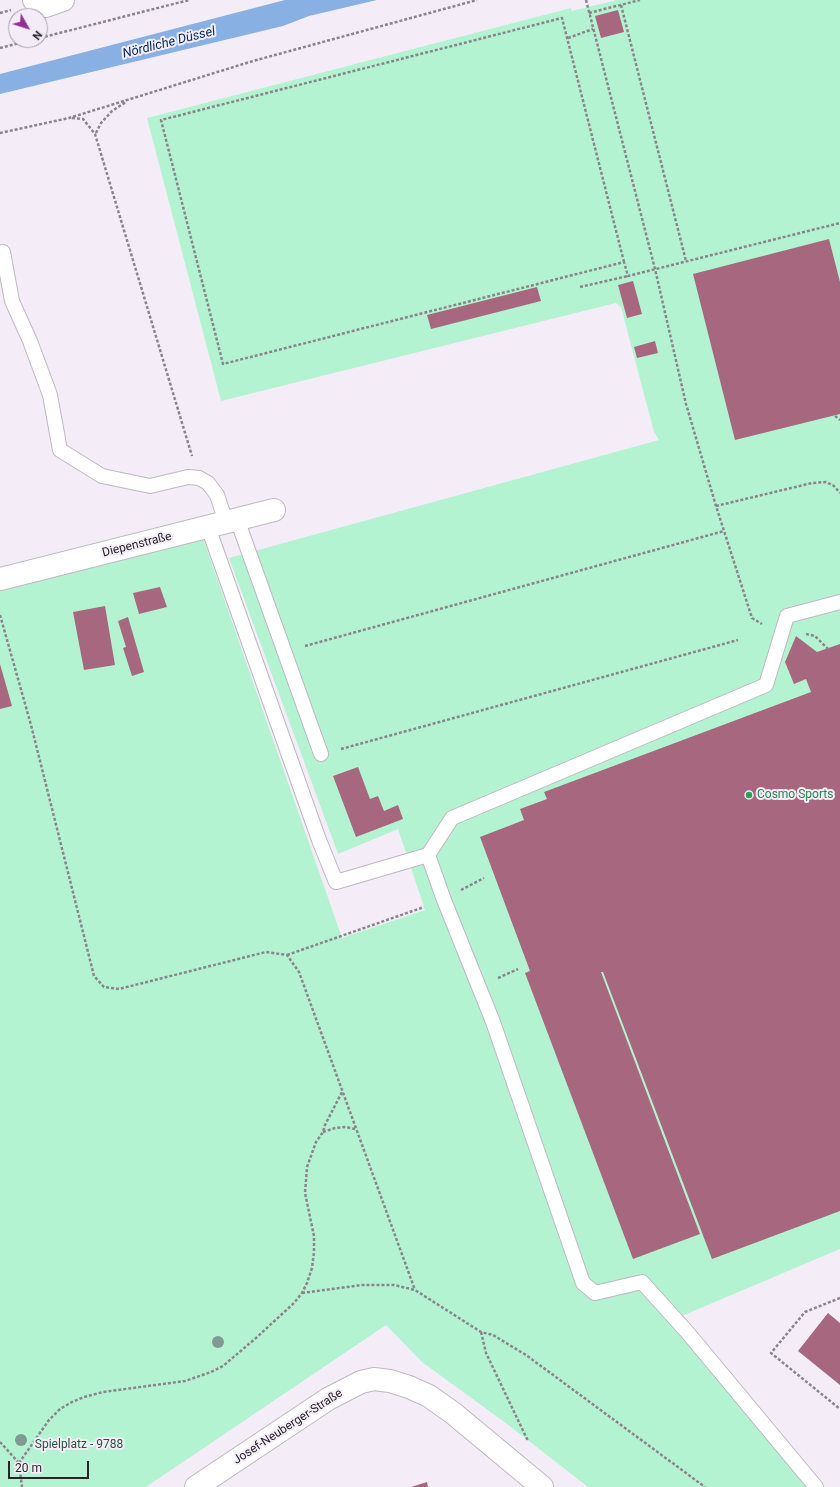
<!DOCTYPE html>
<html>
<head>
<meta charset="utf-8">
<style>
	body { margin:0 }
	#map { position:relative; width:840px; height:1487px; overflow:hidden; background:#f4edf8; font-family:Roboto,sans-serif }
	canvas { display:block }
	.north { position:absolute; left:8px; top:8px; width:40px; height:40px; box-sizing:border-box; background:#f4edf8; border:1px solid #a29da5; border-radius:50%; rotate:129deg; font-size:11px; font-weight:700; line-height:16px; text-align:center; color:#282529 }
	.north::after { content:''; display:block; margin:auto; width:14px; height:18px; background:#942f95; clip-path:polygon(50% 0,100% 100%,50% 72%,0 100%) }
	.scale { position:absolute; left:8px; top:1461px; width:81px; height:18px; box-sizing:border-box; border:2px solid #282529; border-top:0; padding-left:5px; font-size:12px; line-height:14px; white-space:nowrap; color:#282529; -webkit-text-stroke:3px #f4edf8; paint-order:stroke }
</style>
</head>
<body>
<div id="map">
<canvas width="840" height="1487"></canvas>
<div class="north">N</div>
<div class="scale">20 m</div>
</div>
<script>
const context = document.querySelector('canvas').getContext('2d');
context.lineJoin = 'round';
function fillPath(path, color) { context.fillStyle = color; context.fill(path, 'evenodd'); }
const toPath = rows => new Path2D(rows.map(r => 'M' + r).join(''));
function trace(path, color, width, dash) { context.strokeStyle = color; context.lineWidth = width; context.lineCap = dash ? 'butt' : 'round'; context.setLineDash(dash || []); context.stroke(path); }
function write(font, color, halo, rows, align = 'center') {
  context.font = font + ' Roboto,sans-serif'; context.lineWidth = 4; context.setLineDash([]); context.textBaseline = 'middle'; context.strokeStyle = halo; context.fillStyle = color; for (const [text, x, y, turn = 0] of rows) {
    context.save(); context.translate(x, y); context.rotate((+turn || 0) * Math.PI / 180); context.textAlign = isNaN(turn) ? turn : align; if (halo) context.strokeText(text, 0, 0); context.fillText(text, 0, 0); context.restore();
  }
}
fillPath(toPath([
	[617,0,840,0,840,1249,670,1321,812,1487,588,1487,507,1424,422,1362,386,1325,146,1487,0,1487,0,589,203,538,342,938,425,910,398,829,338,854,229,558,659,440,654,432,621,307,616,303,221,401,147,118,571,8,572,11]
]), '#b4f3d2');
fillPath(toPath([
	[285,0,377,0,309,16,283,26,0,94,0,74]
]), '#89b0e3');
fillPath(toPath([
	[618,10,624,32,601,38,595,16],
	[829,239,840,282,840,414,735,440,693,274],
	[633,281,642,314,627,318,618,285],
	[537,287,541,301,431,329,427,315],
	[655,341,658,353,637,358,634,347],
	[160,587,167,607,139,614,133,593],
	[105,606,115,665,84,670,73,612],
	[128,617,144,672,132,676,123,648,126,647,118,621],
	[796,636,817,652,840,644,840,1211,712,1259,603,972,601,972,700,1234,633,1259,525,973,530,971,480,837,524,820,520,809,547,799,544,792,811,692,806,679,794,684,785,662],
	[0,664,12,706,0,709],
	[358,767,370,799,378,796,384,811,398,805,403,819,356,837,333,776],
	[828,1313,840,1323,840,1385,798,1351],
	[427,1482,428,1487,411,1487]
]), '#a7687f');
const service = toPath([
	[3,252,12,301,30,341,50,395,60,450,102,476,150,486,188,477,199,478,208,483,217,495,226,522],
	[237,519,321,754],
	[208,527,319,840,336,882,428,855,452,818,766,685,787,616,840,602],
	[428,855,444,900,493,1022,583,1283,595,1293,642,1282,688,1333,816,1487]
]);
const minor = toPath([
	[34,0,37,3,46,6,63,0],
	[0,579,274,510],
	[196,1487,328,1399,361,1382,374,1379,390,1381,409,1387,429,1396,453,1413,542,1487]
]);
trace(service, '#bfb8c3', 16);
trace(minor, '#bfb8c3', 24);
trace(toPath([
	[586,0,655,269,686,404,716,506,752,618,762,624],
	[621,5,686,261],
	[0,13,11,10],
	[589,13,640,0],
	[40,38,189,0],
	[568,38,593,29],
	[0,48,31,40],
	[72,118,83,119,95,134,192,456],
	[0,133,69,118,253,61,477,0],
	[96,133,101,123,112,111,126,102],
	[624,262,562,18,161,120,223,364,624,262,628,276,840,223],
	[580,287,628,276],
	[835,416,840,420],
	[716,506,812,483,826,482,834,486,840,493],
	[0,615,31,725,94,976,104,987,119,989,266,952,287,955,299,972,415,1290],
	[806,634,815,636,828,649],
	[305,646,724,531],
	[341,749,738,640],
	[461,890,484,878],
	[287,955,424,907],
	[498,978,518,969],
	[323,1132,335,1128,346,1127,355,1129],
	[302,1293,362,1285,394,1285,415,1290,481,1332,493,1335,526,1355,705,1487],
	[840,1298,805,1312,771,1353,840,1409],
	[481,1332,486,1353,528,1441],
	[0,1442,19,1463,22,1487],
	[19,1463,49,1420,60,1409,72,1402,84,1397,103,1392,185,1381,211,1372,223,1366,256,1338,294,1303,302,1293,307,1283,312,1268,314,1252,314,1236,305,1193,307,1167,316,1142,323,1132,325,1125,342,1092]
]), '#8a858c', 2.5, [3, 2]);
trace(service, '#fff', 14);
trace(minor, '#fff', 22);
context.fillStyle = '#809a92';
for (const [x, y] of [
	[218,1342],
	[21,1440]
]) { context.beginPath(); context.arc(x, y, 6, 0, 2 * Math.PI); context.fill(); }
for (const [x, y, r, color] of [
	[749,795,4,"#2e9e5b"]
]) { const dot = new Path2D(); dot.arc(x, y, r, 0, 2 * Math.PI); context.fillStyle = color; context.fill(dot); trace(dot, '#f4edf8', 1.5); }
write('12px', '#282529', '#f4edf8', [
	["Diepenstraße",137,545,-14],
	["Josef-Neuberger-Straße",288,1427,-33]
]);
write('12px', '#27864d', '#f4edf8', [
	["Cosmo Sports",757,795]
], 'left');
write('12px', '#21563e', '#f4edf8', [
	["Spielplatz - 9788",79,1445]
]);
write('italic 13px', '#022956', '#f4edf8', [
	["Nördliche Düssel",169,43,-14]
]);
</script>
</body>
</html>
